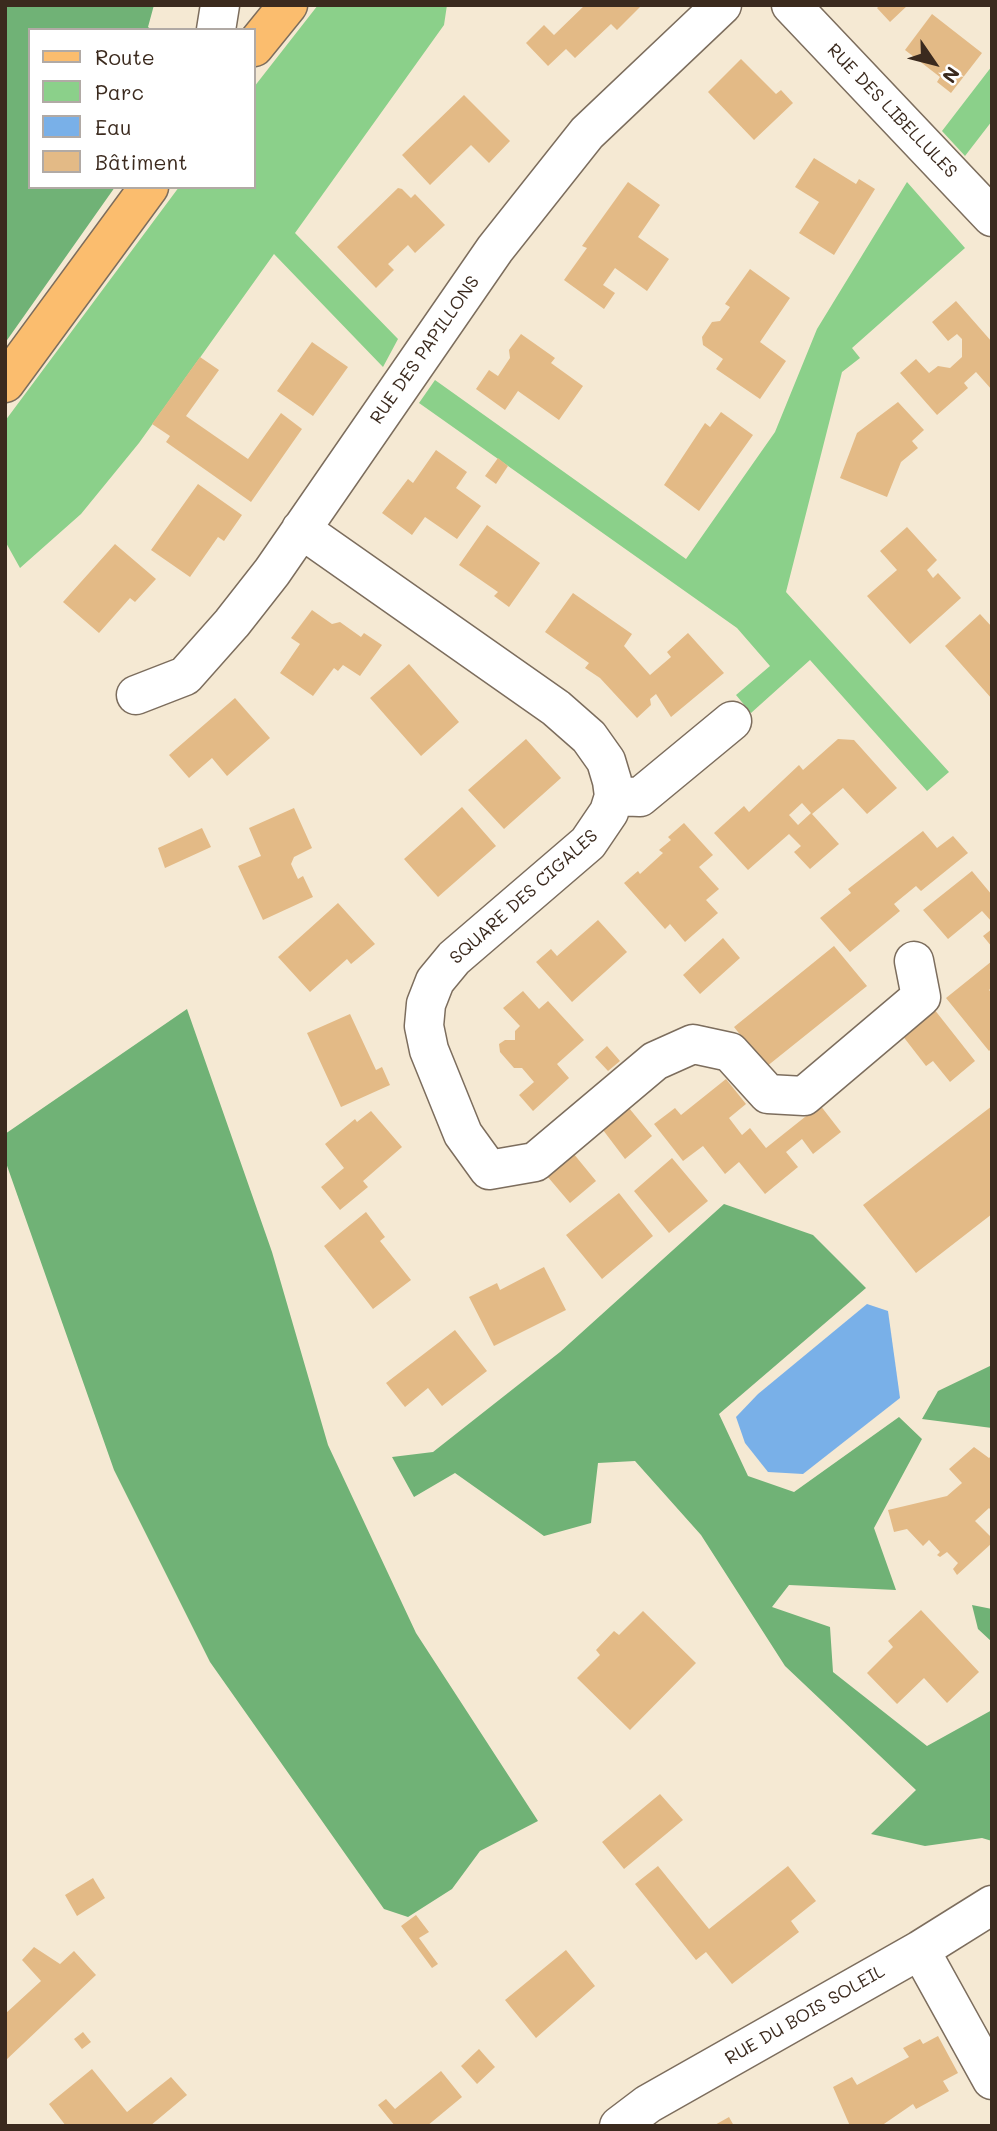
<!DOCTYPE html>
<html>
<head>
<meta charset="utf-8">
<style>
	body { margin:0 }
	#map { position:relative; width:997px; height:2131px; overflow:hidden; background:#f5e9d3; font-family:Mali,sans-serif }
	canvas { display:block }
	.frame { position:absolute; inset:0; border:7px solid #3b2a1e; pointer-events:none }
	.legend { position:absolute; left:28px; top:28px; width:228px; height:161px; box-sizing:border-box; background:#fff; border:2px solid #b1aaa5; margin:0; padding:9px 12px; list-style:none; font-size:21px; color:#3b2a1e }
	.legend li { display:flex; align-items:center; gap:14px; height:35px }
	.legend b { width:35px; border:2px solid #b1aaa5 }
	.north { position:absolute; left:899px; top:28px; width:70px; height:70px; -webkit-text-stroke:5px #fff; paint-order:stroke; rotate:125deg; font-size:19px; font-weight:700; line-height:28px; text-align:center; color:#3b2a1e }
	.north::after { content:''; display:block; margin:auto; width:24px; height:32px; background:#3b2a1e; clip-path:polygon(50% 0,100% 100%,50% 72%,0 100%) }
</style>
</head>
<body>
<div id="map">
<canvas width="997" height="2131"></canvas>
<div class="frame"></div>
<ul class="legend">
<li><b style="height:9px;background:#fbbd6e"></b>Route</li>
<li><b style="height:19px;background:#8bd08a"></b>Parc</li>
<li><b style="height:19px;background:#79b0e8"></b>Eau</li>
<li><b style="height:19px;background:#e3ba86"></b>Bâtiment</li>
</ul>
<div class="north">N</div>
</div>
<script>
const context = document.querySelector('canvas').getContext('2d');
context.lineJoin = 'round';
function fillPath(path, color) { context.fillStyle = color; context.fill(path, 'evenodd'); }
const toPath = rows => new Path2D(rows.map(r => 'M' + r).join(''));
function trace(path, color, width, dash) { context.strokeStyle = color; context.lineWidth = width; context.lineCap = dash ? 'butt' : 'round'; context.setLineDash(dash || []); context.stroke(path); }
function write(font, color, halo, rows, align = 'center') {
  context.font = font + ' Mali,sans-serif'; context.lineWidth = 7; context.setLineDash([]); context.textBaseline = 'middle'; context.strokeStyle = halo; context.fillStyle = color; for (const [text, x, y, turn = 0] of rows) {
    context.save(); context.translate(x, y); context.rotate((+turn || 0) * Math.PI / 180); context.textAlign = isNaN(turn) ? turn : align; if (halo) context.strokeText(text, 0, 0); context.fillText(text, 0, 0); context.restore();
  }
}
fillPath(toPath([
	[318,5,447,5,444,25,295,233,398,339,383,367,274,254,139,443,81,514,20,568,5,541,5,421,179,187,254,187,254,87],
	[992,66,992,121,965,156,942,131],
	[907,182,965,248,852,348,860,358,842,372,786,592,949,772,927,791,810,660,751,713,736,695,770,666,737,628,419,403,435,380,686,559,775,432,817,329]
]), '#8bd08a');
fillPath(toPath([
	[5,5,154,5,148,27,152,30,30,30,30,187,115,187,5,343],
	[187,1009,272,1252,328,1445,416,1633,538,1821,480,1851,452,1889,408,1917,384,1909,210,1662,114,1470,5,1160,5,1134],
	[724,1204,813,1235,866,1288,719,1414,748,1476,794,1492,899,1417,922,1439,874,1528,896,1590,789,1585,772,1607,830,1627,833,1672,927,1746,992,1710,992,1841,982,1838,925,1846,871,1834,916,1790,785,1666,701,1535,635,1461,598,1463,591,1523,544,1536,455,1473,414,1497,392,1457,433,1452,560,1352],
	[992,1365,992,1428,922,1419,938,1391],
	[972,1605,992,1609,992,1642,978,1629]
]), '#70b276');
fillPath(toPath([
	[867,1304,888,1311,900,1398,803,1474,768,1472,745,1443,736,1417,758,1394]
]), '#79b0e8');
fillPath(toPath([
	[585,5,642,5,617,30,611,24,575,58,566,49,548,66,526,43,544,25,554,35],
	[880,5,908,5,890,22,877,8],
	[932,14,982,53,951,93,937,82,940,77,905,50],
	[741,59,776,94,781,90,793,103,754,140,708,92],
	[464,95,510,141,489,163,471,145,430,185,402,155],
	[814,158,856,184,859,179,875,189,834,255,799,233,819,202,795,187],
	[628,182,660,205,638,237,669,259,647,291,615,268,603,285,615,293,604,309,564,280,587,248,582,246],
	[398,188,402,189,411,198,415,194,445,225,415,253,408,245,388,264,394,270,376,288,337,247],
	[750,269,790,298,760,342,786,361,760,399,716,369,723,359,703,345,702,337,712,322,720,321,730,307,725,304],
	[956,301,992,342,992,390,976,372,964,383,968,388,937,415,900,373,916,359,929,373,938,366,950,368,962,357,962,339,957,334,948,341,932,322],
	[521,334,555,358,551,363,583,386,559,420,518,391,505,410,476,389,489,370,498,376,510,358,509,350],
	[312,342,348,367,313,416,277,391],
	[200,357,219,370,186,416,248,459,281,413,302,429,251,502,166,442,170,436,152,424],
	[898,402,924,430,912,441,918,448,901,462,887,497,840,478,857,433],
	[721,412,753,435,699,511,664,485,705,423,710,427],
	[436,450,467,472,456,488,481,506,457,539,425,517,412,535,382,513,408,479,413,483],
	[498,458,508,466,496,484,485,476],
	[198,484,242,515,224,541,218,537,190,577,151,550],
	[487,525,540,563,509,607,494,596,498,592,459,565],
	[907,527,937,560,927,570,933,578,938,573,961,598,910,644,867,596,897,570,880,551],
	[115,544,156,579,135,602,130,598,99,633,63,602],
	[573,593,632,634,624,646,650,675,671,657,667,652,688,633,724,673,671,717,656,694,650,699,651,705,637,718,600,678,585,668,589,663,545,632],
	[312,610,332,624,340,622,361,637,364,633,382,645,360,676,343,665,338,671,334,668,313,696,280,673,300,644,291,638],
	[980,614,992,627,992,699,945,646],
	[409,664,459,722,421,756,370,698],
	[235,698,270,738,227,776,212,758,189,778,169,755],
	[526,739,561,778,504,829,468,790],
	[838,739,854,740,897,788,867,814,843,788,812,814,839,844,810,869,794,852,801,846,789,834,748,870,714,833,744,806,749,812,799,765,803,770],
	[802,803,811,813,798,825,789,815],
	[462,807,496,846,438,897,404,859],
	[294,808,312,848,294,857,291,864,298,879,303,876,313,897,263,920,238,866,261,856,249,828],
	[684,823,713,855,699,867,719,889,706,900,718,913,685,942,670,924,665,929,624,883,638,871,640,874,663,853,659,850,671,840,668,837],
	[202,828,211,847,165,868,158,848],
	[923,831,937,848,953,836,968,853,921,891,916,886,894,904,900,911,850,952,820,918,851,893,848,889],
	[972,871,992,895,992,922,982,911,948,939,923,910],
	[338,903,375,944,351,964,347,959,310,992,278,957],
	[598,920,627,952,572,1002,536,962,551,949,557,956],
	[992,929,992,947,983,936],
	[723,938,740,958,700,994,683,975],
	[834,946,867,986,766,1067,734,1027],
	[992,961,992,987,989,990,992,993,992,1048,989,1051,946,998],
	[523,991,539,1009,548,1001,584,1040,557,1064,569,1078,533,1111,519,1095,534,1082,522,1068,514,1068,500,1052,499,1044,505,1040,515,1040,515,1031,520,1026,503,1008],
	[934,1009,975,1061,950,1082,933,1061,926,1066,902,1035],
	[350,1014,376,1070,382,1067,390,1085,341,1107,307,1033],
	[607,1046,620,1061,608,1071,595,1057],
	[726,1079,746,1104,729,1118,742,1135,750,1128,766,1148,820,1105,841,1132,813,1154,802,1139,786,1152,798,1167,765,1194,739,1162,725,1174,703,1146,683,1161,654,1124,675,1108,681,1115],
	[992,1106,992,1214,916,1273,863,1205],
	[629,1108,652,1136,625,1159,603,1130],
	[371,1111,402,1147,363,1181,368,1187,340,1210,321,1187,344,1168,325,1144,355,1119,357,1122],
	[573,1153,596,1181,570,1203,547,1176],
	[672,1158,708,1201,669,1233,634,1191],
	[619,1193,653,1236,602,1279,566,1235],
	[366,1212,385,1237,380,1241,411,1280,373,1309,324,1246],
	[544,1267,566,1310,494,1346,469,1297,497,1283,500,1290],
	[455,1330,487,1371,442,1406,428,1388,405,1407,386,1383],
	[974,1447,989,1458,992,1455,992,1511,989,1508,975,1521,992,1538,992,1543,957,1575,953,1569,958,1563,947,1552,940,1557,937,1555,940,1552,929,1540,923,1546,907,1529,894,1532,888,1510,947,1496,962,1483,949,1469],
	[921,1610,979,1672,947,1703,924,1678,897,1704,867,1673,893,1647,888,1641],
	[643,1611,696,1663,630,1730,577,1678,600,1655,596,1650,614,1631,619,1635],
	[660,1794,683,1820,624,1869,602,1842],
	[658,1866,709,1929,788,1866,816,1901,791,1921,799,1932,732,1984,706,1952,696,1960,635,1884],
	[93,1878,105,1898,77,1916,65,1895],
	[416,1915,429,1932,419,1938,438,1964,432,1968,401,1926],
	[34,1947,60,1964,74,1951,96,1975,5,2061,5,2014,41,1981,22,1960],
	[566,1950,595,1986,536,2038,505,2000],
	[83,2032,91,2042,82,2049,74,2039],
	[938,2036,958,2073,943,2081,949,2091,916,2109,913,2104,881,2126,850,2126,833,2087,852,2077,857,2085,909,2057,903,2048,920,2039,923,2044],
	[479,2049,495,2067,477,2084,461,2066],
	[92,2069,127,2112,171,2077,187,2095,150,2126,66,2126,49,2104],
	[441,2071,462,2097,427,2126,395,2126,378,2105,386,2099,395,2109],
	[729,2117,734,2126,713,2126]
]), '#e3ba86');
const minor = toPath([
	[791,5,992,217],
	[216,30,220,5],
	[301,529,556,708,589,737,606,761,612,781,614,796,609,812,588,843,454,958,435,981,426,1004,424,1026,429,1050,463,1134,489,1170,535,1162,655,1061,693,1044,730,1052,768,1094,804,1096,921,997,914,961],
	[136,695,185,676,232,623,272,572,495,249,587,133,722,5],
	[614,796,640,797,732,721],
	[920,1950,992,2080],
	[619,2126,648,2104,920,1950,992,1905]
]);
const major = toPath([
	[254,47,288,5],
	[5,383,149,187]
]);
trace(minor, '#7c6d5d', 41);
trace(major, '#7c6d5d', 41);
trace(minor, '#fff', 38);
trace(major, '#fbbd6e', 38);
write('18px', '#3b2a1e', '#fff', [
	["RUE DES LIBELLULES",892,111,46],
	["RUE DES PAPILLONS",425,350,-55],
	["SQUARE DES CIGALES",524,897,-42],
	["RUE DU BOIS SOLEIL",805,2015,-30]
]);
</script>
</body>
</html>
